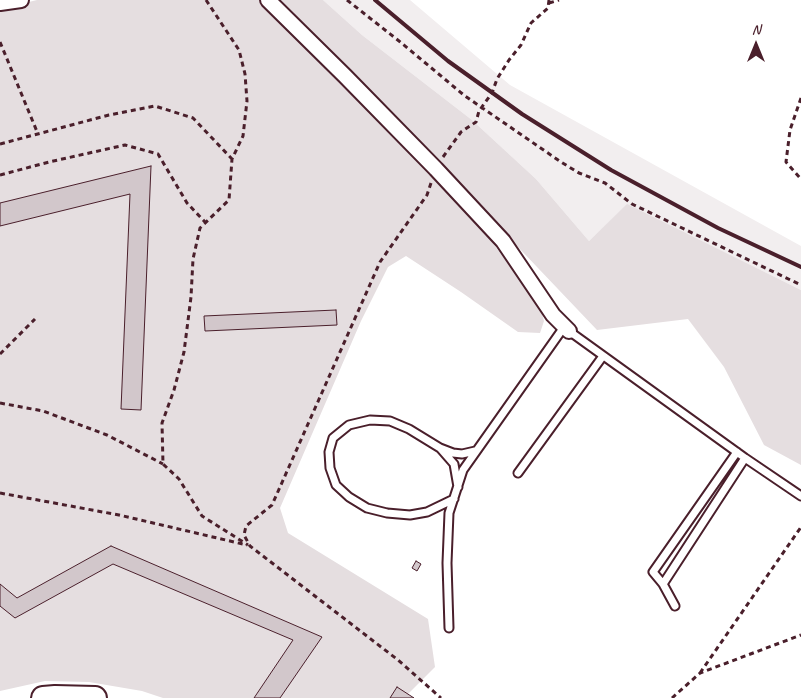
<!DOCTYPE html>
<html>
<head>
<meta charset="utf-8">
<style>
	body { margin:0 }
	#map { position:relative; width:801px; height:698px; overflow:hidden; background:#fff; font-family:Caveat,sans-serif }
	canvas { display:block }
	.north { position:absolute; left:731px; top:20px; width:50px; height:50px; -webkit-text-stroke:4px #fff; paint-order:stroke; rotate:0deg; font-size:14px; font-weight:700; line-height:20px; text-align:center; color:#4a1f2b }
	.north::after { content:''; display:block; margin:auto; width:18px; height:22px; background:#4a1f2b; clip-path:polygon(50% 0,100% 100%,50% 72%,0 100%) }
</style>
</head>
<body>
<div id="map">
<canvas width="801" height="698"></canvas>
<div class="north">N</div>
</div>
<script>
const context = document.querySelector('canvas').getContext('2d');
context.lineJoin = 'round';
function fillPath(path, color) { context.fillStyle = color; context.fill(path, 'evenodd'); }
const toPath = rows => new Path2D(rows.map(r => 'M' + r).join(''));
function trace(path, color, width, dash) { context.strokeStyle = color; context.lineWidth = width; context.lineCap = dash ? 'butt' : 'round'; context.setLineDash(dash || []); context.stroke(path); }
fillPath(toPath([
	[323,0,410,0,510,85,801,246,801,290,627,205,589,241,536,179,472,120,362,35]
]), '#f2eeef');
fillPath(toPath([
	[37,0,260,0,458,196,540,307,544,321,540,333,518,332,461,292,406,256,388,267,361,321,280,508,288,533,428,619,435,667,404,698,280,698,322,637,111,546,17,598,0,584,0,9],
	[274,0,323,0,362,35,472,120,536,179,589,241,627,204,801,290,801,465,764,445,724,367,688,319,597,330,439,164],
	[113,564,293,640,254,698,163,698,142,691,89,682,45,681,0,691,0,606,15,618]
]), '#e5dee0');
const building = toPath([
	[151,166,141,410,121,409,130,194,0,226,0,203,151,166],
	[336,310,337,325,205,331,204,316,336,310],
	[111,546,322,637,280,698,254,698,293,640,113,564,15,618,0,606,0,584,17,598,111,546],
	[416,561,421,564,417,571,412,568,416,561],
	[397,687,414,698,390,698,397,687]
]);
fillPath(building, '#d2c7cb');
trace(building, '#4a1f2b', 1);
const service = toPath([
	[569,331,745,458,801,496],
	[440,448,453,453,462,454,475,451],
	[518,473,603,356],
	[454,499,427,512,410,515,387,513,367,508,349,497,336,485,330,468,329,452,333,438,349,425,370,420,390,421,409,429,440,448,454,464,458,487],
	[663,584,745,458],
	[675,606,663,584,653,572,737,452],
	[449,628,447,563,449,513,463,470,564,327]
]);
const minor = toPath([
	[268,0,345,76,436,169,503,241,553,315,569,331],
	[0,3,21,0]
]);
const primary = toPath([
	[43,698,55,697,95,698]
]);
trace(service, '#4a1f2b', 11);
trace(minor, '#4a1f2b', 18);
trace(primary, '#4a1f2b', 26);
trace(toPath([
	[206,0,239,50,245,74,247,101,243,136,232,159,229,200,200,228,193,259,191,297,184,352,174,390,162,423,163,464,179,479,202,516,248,545],
	[347,0,399,41,465,96,561,162,579,173,605,183,632,204,801,285],
	[549,3,559,0],
	[0,42,38,134],
	[801,98,790,130,786,162,801,179],
	[0,144,109,115,155,106,193,118,232,159],
	[443,157,461,132,476,122,479,111,492,93,497,79,509,60,521,45,531,23,548,8,549,0],
	[0,175,49,162,125,145,158,154,187,203,205,222],
	[431,183,427,195,380,262,272,505,246,526,244,535,250,546,398,660,441,698],
	[0,354,35,319],
	[0,403,43,411,107,435,163,464],
	[0,493,119,515,247,545],
	[700,673,801,527],
	[672,698,700,673,801,635]
]), '#4a1f2b', 3, [5, 4]);
trace(service, '#fff', 7);
trace(minor, '#fff', 14);
trace(primary, '#fff', 22);
trace(toPath([
	[375,0,448,61,522,114,611,170,718,228,801,267]
]), '#4a1f2b', 4);
</script>
</body>
</html>
